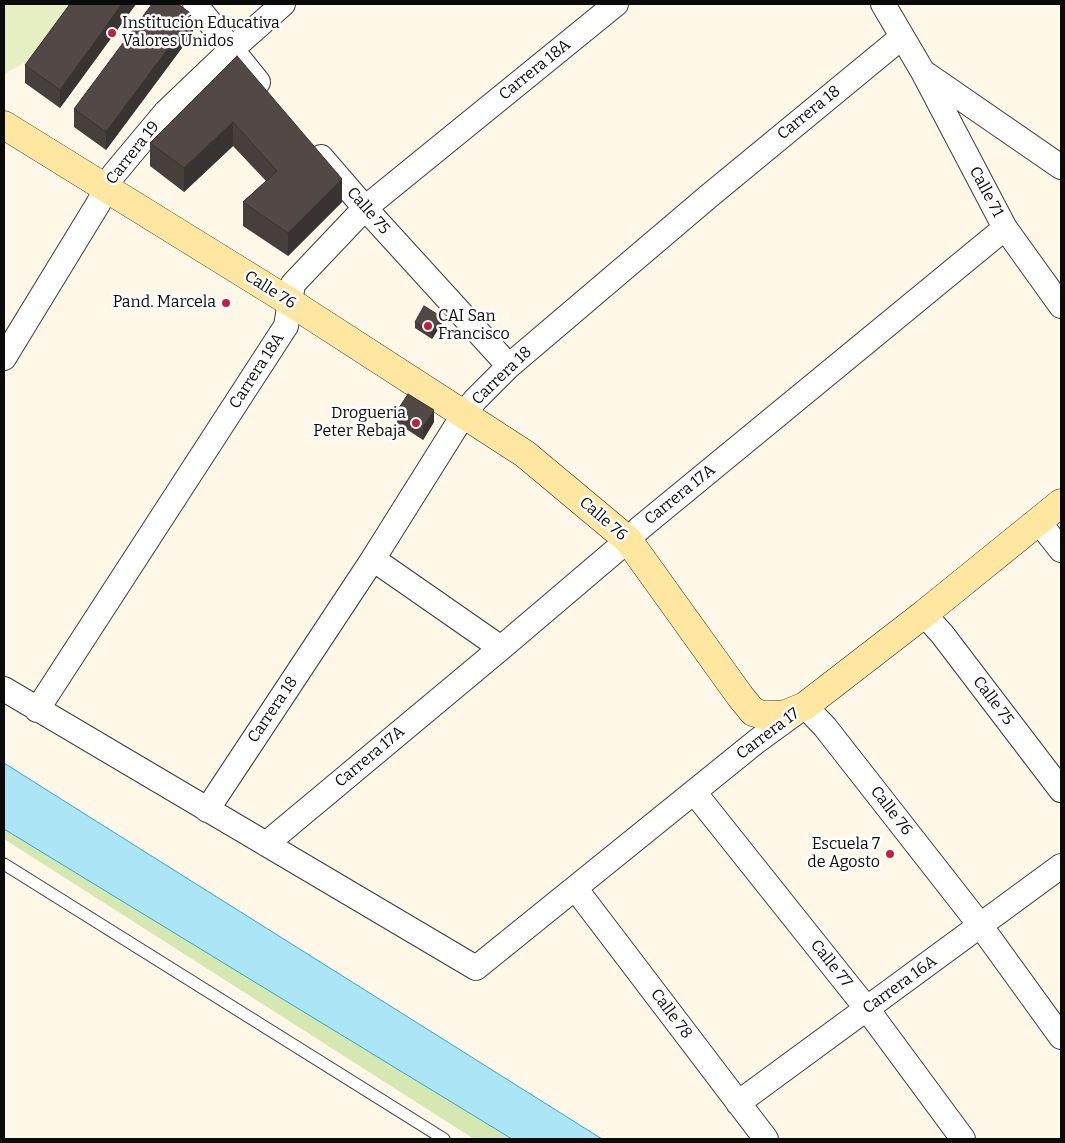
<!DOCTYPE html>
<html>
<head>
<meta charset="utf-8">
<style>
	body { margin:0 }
	#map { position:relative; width:1065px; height:1143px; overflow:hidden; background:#fff7e7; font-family:Bitter,serif }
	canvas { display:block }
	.frame { position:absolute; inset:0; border:5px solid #0a0a0a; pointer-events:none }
</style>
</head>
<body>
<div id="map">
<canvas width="1065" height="1143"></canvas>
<div class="frame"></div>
</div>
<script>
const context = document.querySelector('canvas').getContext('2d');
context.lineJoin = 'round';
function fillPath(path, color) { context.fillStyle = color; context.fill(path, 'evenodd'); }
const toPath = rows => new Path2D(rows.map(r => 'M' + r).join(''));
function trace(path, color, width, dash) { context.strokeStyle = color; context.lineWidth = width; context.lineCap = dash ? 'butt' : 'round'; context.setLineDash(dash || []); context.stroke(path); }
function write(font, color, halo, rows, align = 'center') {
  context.font = font + ' Bitter,serif'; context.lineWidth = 5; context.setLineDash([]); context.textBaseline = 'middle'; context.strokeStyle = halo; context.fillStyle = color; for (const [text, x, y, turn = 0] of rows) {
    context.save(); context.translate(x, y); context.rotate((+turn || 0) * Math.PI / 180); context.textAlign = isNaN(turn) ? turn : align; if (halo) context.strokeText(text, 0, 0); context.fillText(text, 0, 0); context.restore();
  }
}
fillPath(toPath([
	[4,829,148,916,512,1139,474,1139,4,839]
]), '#d6e8b2');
fillPath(toPath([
	[4,4,75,4,31,59,4,74]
]), '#e6efc4');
const water = toPath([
	[4,763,107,828,602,1139,512,1139,4,829,4,763]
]);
fillPath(water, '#ace5f6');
trace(water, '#33a6cd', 1);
const service = toPath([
	[4,864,444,1139]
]);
const minor = toPath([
	[195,4,258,82],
	[883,4,923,72,1005,228,1061,306],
	[926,74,1061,167],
	[321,157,365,208,509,366],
	[4,358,98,204,114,174,165,113,231,50,283,4],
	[1038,521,1061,550],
	[373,559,501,648],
	[924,614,942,634,1061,790],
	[4,689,476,968,757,741,805,706,825,727,980,925,1061,1037],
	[37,710,286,326,293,284,365,208,616,4],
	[694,792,867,1009,963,1139],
	[207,810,373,559,464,414,475,400,509,366,709,196,902,37],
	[266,844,501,648,628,540,640,528,1005,228],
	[575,888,766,1139],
	[738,1103,1061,866]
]);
const secondary = toPath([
	[4,125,290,302,525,454,628,540,740,696,753,712,763,715,776,715,786,714,805,706,924,614,1061,503]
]);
trace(service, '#3d3d3d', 13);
trace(minor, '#3d3d3d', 26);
trace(secondary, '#2c2c2c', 29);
trace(service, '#fff', 11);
trace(minor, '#fff', 24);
trace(secondary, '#ffe7a2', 28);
fillPath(toPath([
	[70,4,136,4,60,108,25,83,25,65],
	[193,33,106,150,74,127,74,109],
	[237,56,342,202,288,256,243,226,243,202,266,181,233,146,184,192,150,166,150,143],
	[415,322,442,323,432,339,415,328],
	[397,411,434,422,423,440,397,423]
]), '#473f3c');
fillPath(toPath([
	[122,4,136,4,60,108,60,90],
	[193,15,193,33,106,150,106,132],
	[233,122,233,146,184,192,184,168],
	[342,179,342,202,288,256,288,233],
	[442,317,442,323,432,339,432,333],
	[434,410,434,422,423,440,423,427]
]), '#393331');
const building = toPath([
	[70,4,122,4,60,90,25,65,70,4],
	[152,4,178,4,193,15,106,132,74,109,152,4],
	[237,56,342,179,288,233,243,202,277,171,233,122,184,168,150,143,237,56],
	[424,306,442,317,432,333,415,322,424,306],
	[408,394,434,410,423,427,397,411,408,394]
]);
fillPath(building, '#524946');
trace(building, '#393331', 1);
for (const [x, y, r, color] of [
	[112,33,5,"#b92340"],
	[226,303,5,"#b92340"],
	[428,326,5,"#b92340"],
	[416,423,5,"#b92340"],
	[890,854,5,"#b92340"]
]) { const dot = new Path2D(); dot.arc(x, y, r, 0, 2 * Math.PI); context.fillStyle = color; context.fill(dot); trace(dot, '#fff', 2); }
write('16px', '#0a0a0a', '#fff', [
	["Institución Educativa",122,24,"left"],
	["Valores Unidos",122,42,"left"],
	["Pand. Marcela",216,303],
	["CAI San",438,317,"left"],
	["Francisco",438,335,"left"],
	["Drogueria",406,414],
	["Peter Rebaja",406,432],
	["Escuela 7",880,845],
	["de Agosto",880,863]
], 'right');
write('16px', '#0a0a0a', '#fff', [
	["Carrera 18A",535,70,-39],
	["Carrera 18",809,113,-39],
	["Carrera 19",133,153,-52],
	["Calle 71",986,192,62],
	["Calle 75",368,211,49],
	["Calle 76",270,290,32],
	["Carrera 18A",257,371,-57],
	["Carrera 18",502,376,-44],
	["Carrera 17A",680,495,-39],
	["Calle 76",603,519,41],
	["Calle 75",993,701,53],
	["Carrera 18",273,710,-56],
	["Carrera 17",768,734,-37],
	["Carrera 17A",370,757,-40],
	["Calle 76",891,811,52],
	["Calle 77",831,964,51],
	["Carrera 16A",900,985,-36],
	["Calle 78",671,1014,53]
]);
</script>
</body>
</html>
